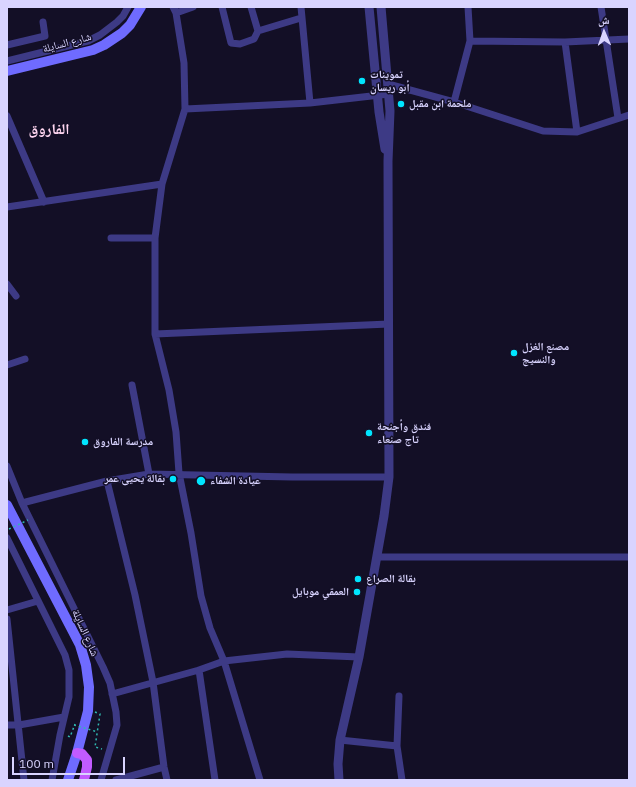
<!DOCTYPE html>
<html>
<head>
<meta charset="utf-8">
<style>
	body { margin:0 }
	#map { position:relative; width:636px; height:787px; overflow:hidden; background:#130f26; font-family:"IBM Plex Sans","Noto Naskh Arabic",sans-serif }
	canvas { display:block }
	.frame { position:absolute; inset:0; border:8px solid #d9d4ff; pointer-events:none }
	.north { position:absolute; left:584px; top:12px; width:40px; height:40px; -webkit-text-stroke:3px #130f26; paint-order:stroke; rotate:358deg; font-size:11px; font-weight:700; line-height:16px; text-align:center; color:#d9d4ff }
	.north::after { content:''; display:block; margin:auto; width:14px; height:18px; background:#d9d4ff; clip-path:polygon(50% 0,100% 100%,50% 72%,0 100%) }
	.scale { position:absolute; left:12px; top:757px; width:113px; height:18px; box-sizing:border-box; border:2px solid #d9d4ff; border-top:0; padding-left:5px; font-size:12px; line-height:14px; white-space:nowrap; color:#d9d4ff; -webkit-text-stroke:3px #130f26; paint-order:stroke }
</style>
</head>
<body>
<div id="map">
<canvas width="636" height="787"></canvas>
<div class="frame"></div>
<div class="north">ش</div>
<div class="scale">100 m</div>
</div>
<script>
const context = document.querySelector('canvas').getContext('2d');
context.lineJoin = 'round';
const toPath = rows => new Path2D(rows.map(r => 'M' + r).join(''));
function trace(path, color, width, dash) { context.strokeStyle = color; context.lineWidth = width; context.lineCap = dash ? 'butt' : 'round'; context.setLineDash(dash || []); context.stroke(path); }
function write(font, color, halo, rows, align = 'center') {
  context.font = font + ' "IBM Plex Sans","Noto Naskh Arabic",sans-serif'; context.lineWidth = 3; context.setLineDash([]); context.textBaseline = 'middle'; context.strokeStyle = halo; context.fillStyle = color; for (const [text, x, y, turn = 0] of rows) {
    context.save(); context.translate(x, y); context.rotate((+turn || 0) * Math.PI / 180); context.textAlign = isNaN(turn) ? turn : align; if (halo) context.strokeText(text, 0, 0); context.fillText(text, 0, 0); context.restore();
  }
}
trace(toPath([
	[95,712,100,714,95,747,102,749],
	[68,736,70,737,75,724]
]), '#2fb8b0', 1.5, [2, 3]);
trace(toPath([
	[173,7,176,13,184,63,185,109,162,184,155,238,155,334,169,390,176,432,179,473,191,533,201,596,210,628,224,661,260,780],
	[222,7,231,43,240,44,254,39,258,31,301,18],
	[251,7,258,31],
	[301,7,310,103],
	[468,7,470,41,565,42,629,39],
	[601,7,618,118],
	[175,9,176,13,193,7],
	[565,42,577,132],
	[7,45,45,36,43,22],
	[7,61,88,41,100,35,117,22,123,16,128,7],
	[388,84,454,102,543,131,577,132,629,115],
	[454,102,470,41],
	[185,109,310,103,389,94],
	[7,116,44,202],
	[7,207,162,184],
	[111,238,155,238],
	[7,284,16,296],
	[155,334,389,324],
	[7,365,25,359],
	[132,385,149,474],
	[7,466,22,503,103,667,110,683,116,712,117,725,101,780],
	[107,481,135,595,153,682,164,767,167,780],
	[22,503,107,481,149,474,292,477,389,477],
	[7,538,65,655,69,670,69,697,60,735,52,780],
	[378,557,629,557],
	[7,610,38,601],
	[7,619,24,780],
	[199,670,215,780],
	[112,694,199,670,224,661,287,654,359,657],
	[7,725,19,725,64,717],
	[340,740,397,746,399,696],
	[397,746,402,780],
	[116,780,164,767]
]), '#3d3a85', 7);
trace(toPath([
	[369,7,379,112,385,149],
	[339,780,338,764,340,740,359,657,384,516,389,477,388,161,390,111,381,7]
]), '#3d3a85', 9);
trace(toPath([
	[7,71,93,50,104,45,122,33,130,25,141,7],
	[7,505,80,645,86,665,89,687,88,711,77,753,68,780]
]), '#6f6bff', 10);
trace(toPath([
	[77,753,82,754,87,760,87,767,84,780]
]), '#c25bff', 10);
trace(toPath([
	[9,529,28,520],
	[74,725,98,732]
]), '#2fb8b0', 1.5, [2, 3]);
for (const [x, y, r, color] of [
	[362,81,4,"#00e5ff"],
	[401,104,4,"#00e5ff"],
	[514,353,4,"#00e5ff"],
	[369,433,4,"#00e5ff"],
	[85,442,4,"#00e5ff"],
	[173,479,4,"#00e5ff"],
	[201,481,5,"#00e5ff"],
	[358,579,4,"#00e5ff"],
	[357,592,4,"#00e5ff"]
]) { const dot = new Path2D(); dot.arc(x, y, r, 0, 2 * Math.PI); context.fillStyle = color; context.fill(dot); trace(dot, '#130f26', 1.5); }
write('11px', '#d9d4ff', '#130f26', [
	["شارع السايلة",67,43,-15],
	["شارع السايلة",85,633,66]
]);
write('bold 11px', '#d9d4ff', '#130f26', [
	["تموينات",370,75],
	["أبو ريسان",370,88],
	["ملحمة ابن مقبل",409,104],
	["مصنع الغزل",522,347],
	["والنسيج",522,360],
	["فندق وأجنحة",377,427],
	["تاج صنعاء",377,440],
	["مدرسة الفاروق",93,442],
	["بقالة يحيى عمر",165,479,"right"],
	["عيادة الشفاء",210,481],
	["بقالة الصراع",366,579],
	["العمقي موبايل",349,592,"right"]
], 'left');
write('bold 15px', '#ffd6f0', '#130f26', [
	["الفاروق",49,130]
]);
</script>
</body>
</html>
